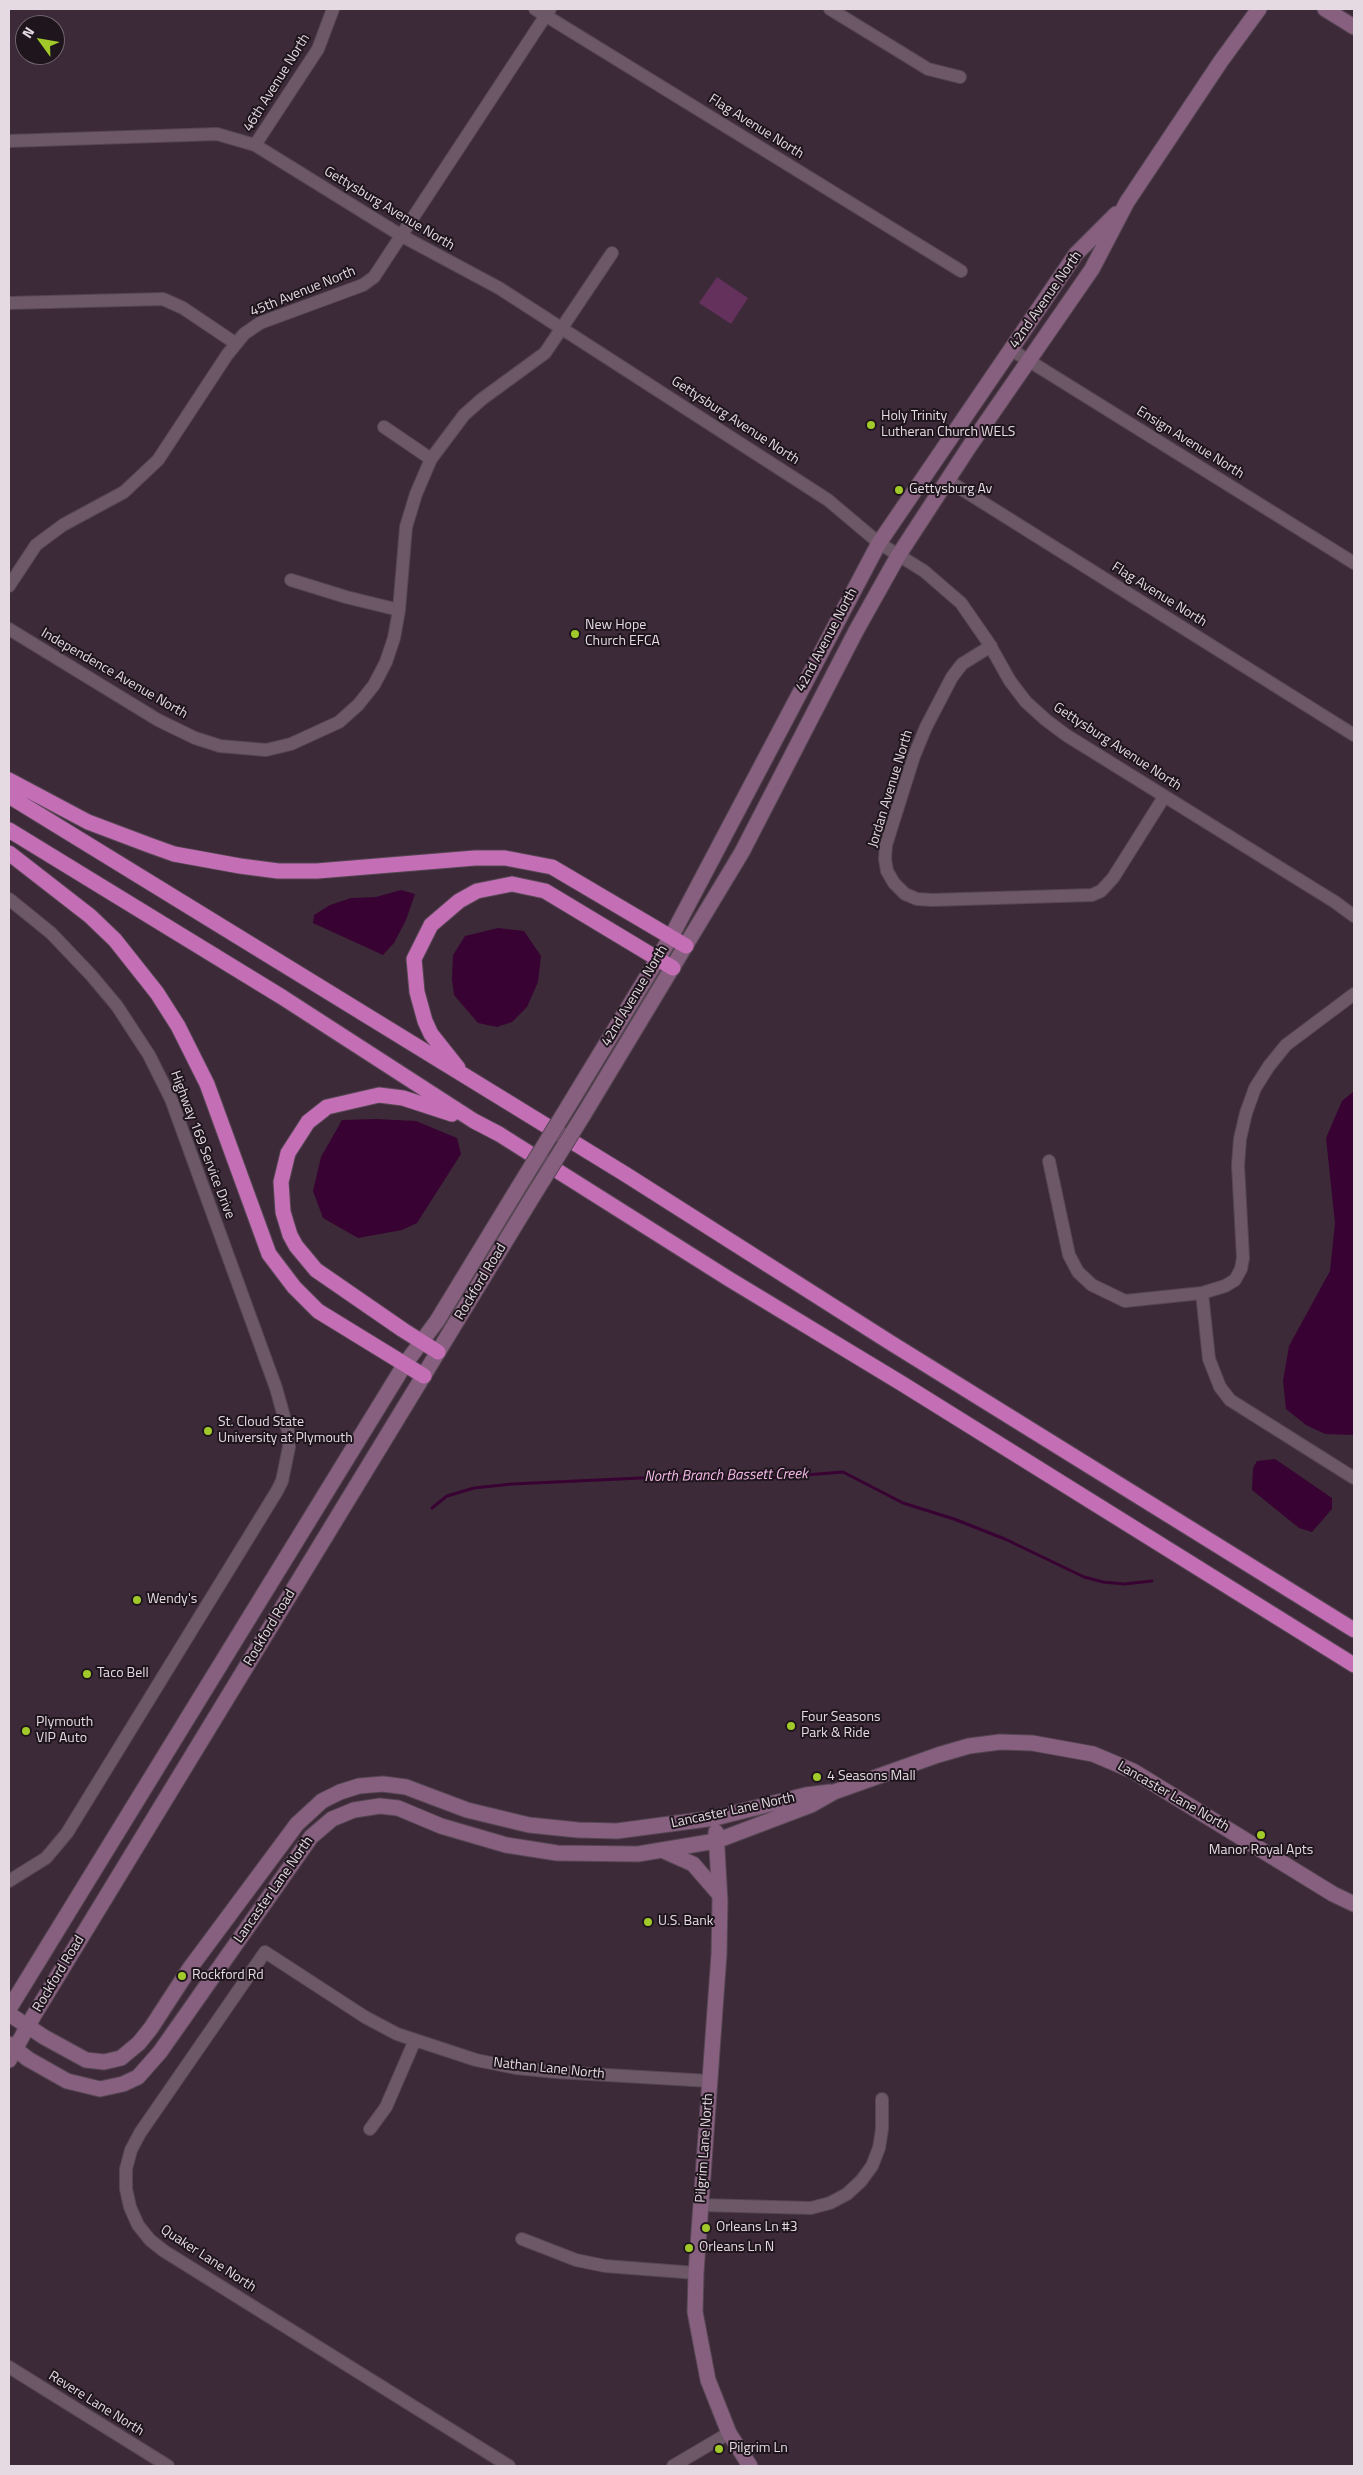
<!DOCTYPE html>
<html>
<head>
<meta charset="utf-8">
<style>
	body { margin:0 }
	#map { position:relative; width:1363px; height:2475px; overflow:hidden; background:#3d2a39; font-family:"Titillium Web",sans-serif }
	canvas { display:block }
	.frame { position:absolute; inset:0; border:10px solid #e5d9e2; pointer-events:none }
	.north { position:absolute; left:15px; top:15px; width:50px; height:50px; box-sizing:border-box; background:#1f161d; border:1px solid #6e646c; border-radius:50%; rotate:302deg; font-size:14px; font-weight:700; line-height:20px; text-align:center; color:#e5d9e2 }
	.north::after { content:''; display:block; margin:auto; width:18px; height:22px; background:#a1c929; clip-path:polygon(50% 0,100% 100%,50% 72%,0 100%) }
</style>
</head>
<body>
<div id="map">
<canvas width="1363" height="2475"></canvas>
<div class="frame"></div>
<div class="north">N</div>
</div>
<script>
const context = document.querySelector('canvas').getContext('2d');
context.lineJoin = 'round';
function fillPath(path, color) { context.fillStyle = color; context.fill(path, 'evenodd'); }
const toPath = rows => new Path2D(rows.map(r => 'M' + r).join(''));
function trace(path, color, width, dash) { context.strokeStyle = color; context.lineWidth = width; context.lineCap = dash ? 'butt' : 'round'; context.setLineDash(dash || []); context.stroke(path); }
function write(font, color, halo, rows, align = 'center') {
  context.font = font + ' "Titillium Web",sans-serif'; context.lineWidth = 4; context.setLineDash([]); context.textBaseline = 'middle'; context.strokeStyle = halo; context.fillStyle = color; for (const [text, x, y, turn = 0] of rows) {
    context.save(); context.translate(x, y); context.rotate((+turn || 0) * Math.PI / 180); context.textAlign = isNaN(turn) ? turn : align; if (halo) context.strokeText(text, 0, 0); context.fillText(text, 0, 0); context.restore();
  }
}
fillPath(toPath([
	[717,277,748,298,731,324,699,303]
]), '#63315b');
fillPath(toPath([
	[401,890,415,894,406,920,394,943,383,955,313,923,314,915,330,905,351,898,376,897],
	[498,928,524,931,541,956,538,982,527,1007,512,1022,497,1027,478,1023,454,995,452,980,453,955,465,936],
	[1354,1091,1354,1435,1325,1434,1306,1425,1286,1409,1283,1381,1289,1346,1330,1271,1335,1223,1326,1138,1342,1101],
	[376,1119,416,1121,457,1138,461,1154,417,1223,402,1230,358,1238,323,1218,313,1191,321,1157,342,1120],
	[1275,1459,1332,1498,1332,1509,1312,1532,1299,1528,1252,1490,1253,1468,1257,1461]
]), '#380332');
trace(toPath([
	[432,1508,447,1496,474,1488,512,1484,684,1476,756,1479,843,1472,903,1503,954,1519,1005,1539,1084,1577,1103,1582,1124,1584,1152,1581]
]), '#380332', 3);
const street = toPath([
	[535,9,961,271],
	[830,9,928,69,960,77],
	[9,141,217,134,255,145,402,236,499,288,828,500,879,543,924,571,961,603,988,642,1010,681,1026,702,1046,720,1066,735,1335,902,1354,916],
	[255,145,318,49,333,9],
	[9,303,163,299,183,308,235,343],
	[1010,349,1354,563],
	[384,427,431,459],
	[947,480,1354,735],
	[291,580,346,597,399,610],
	[9,586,36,545,63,525,124,492,158,460,227,355,244,334,260,323,363,285,374,277,550,9],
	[9,629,158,720,195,738,220,746,266,750,291,744,339,722,358,705,374,685,386,662,394,638,399,610,406,527,416,494,431,459,464,415,482,399,545,353,612,253],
	[991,646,962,664,952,677,926,727,914,756,886,845,885,859,887,871,894,883,905,894,917,899,932,900,1092,895,1101,891,1113,878,1164,797],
	[9,899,51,933,91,975,117,1006,149,1055,171,1099,276,1388,288,1431,289,1447,282,1481,277,1491,67,1833,46,1858,9,1881],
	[1049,1161,1069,1255,1078,1272,1092,1285,1125,1301,1202,1293,1225,1286,1235,1280,1241,1269,1243,1258,1238,1165,1240,1139,1246,1113,1255,1088,1269,1066,1286,1045,1354,994],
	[1202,1293,1209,1359,1220,1387,1230,1400,1354,1478],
	[370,2129,386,2107,415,2040],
	[701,2205,811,2208,830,2203,847,2194,861,2181,872,2166,879,2148,882,2129,882,2099],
	[522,2239,576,2260,605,2266,696,2273],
	[9,2367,168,2466],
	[509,2466,164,2251,150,2240,138,2225,130,2207,126,2189,126,2169,131,2150,140,2133,265,1952,365,2017,397,2034,476,2060,516,2068,556,2072,710,2081],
	[673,2466,729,2433]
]);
const secondary = toPath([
	[1325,9,1354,27],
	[569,1105,671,937,879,543,1076,254,1116,214],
	[584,1114,742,852,856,631,898,556,969,447,1092,269,1127,202,1221,61,1259,9],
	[716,1832,720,1901,719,1954,696,2273,695,2312,708,2380,729,2433,750,2466],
	[666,1852,693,1864,719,1894],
	[9,2009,405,1364,437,1321,518,1188],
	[9,2014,44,2037,86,2060,104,2062,121,2058,139,2043,151,2028,190,1968,297,1824,322,1801,340,1792,359,1786,383,1784,406,1787,467,1810,529,1825,578,1830,617,1831,715,1818,806,1795,830,1792],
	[9,2044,28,2059,67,2081,100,2089,123,2084,138,2077,160,2052,311,1837,332,1819,354,1810,380,1806,398,1808,441,1826,506,1845,557,1853,638,1854,716,1841,811,1805,834,1792,938,1755,969,1746,1000,1742,1032,1743,1093,1754,1133,1771,1333,1894,1354,1904],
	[9,2060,34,2015,533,1196]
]);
const highway = toPath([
	[9,780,88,822,149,845,174,854,240,866,278,871,317,871,475,858,505,858,552,867,686,946],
	[9,796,625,1174,891,1343,1354,1630],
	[9,830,282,997,474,1121,499,1134,729,1279,901,1383,1354,1665],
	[9,853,90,916,115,940,157,993,178,1026,207,1084,269,1254,294,1287,318,1311,424,1376],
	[458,1068,431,1034,425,1021,417,992,414,959,431,925,459,901,477,891,512,884,545,891,673,968],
	[438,1352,403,1330,316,1270,296,1246,290,1235,283,1212,281,1182,288,1153,308,1122,327,1107,379,1095,403,1098,452,1114]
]);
trace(street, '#554652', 14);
trace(secondary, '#554652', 17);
trace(highway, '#554652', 17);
trace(street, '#6d5868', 12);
trace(secondary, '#875f7f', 15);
trace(highway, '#c46eb6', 15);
const secondaryBridge = toPath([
	[518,1188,569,1105],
	[533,1196,584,1114]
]);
trace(secondaryBridge, '#554652', 17, []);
trace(secondaryBridge, '#875f7f', 15);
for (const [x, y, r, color] of [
	[871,425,5,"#a1c929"],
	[899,490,5,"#a1c929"],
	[575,634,5,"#a1c929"],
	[208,1431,5,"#a1c929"],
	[137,1600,5,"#a1c929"],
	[87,1674,5,"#a1c929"],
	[791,1726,5,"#a1c929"],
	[26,1731,5,"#a1c929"],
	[817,1777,5,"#a1c929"],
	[1261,1835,5,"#a1c929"],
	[648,1922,5,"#a1c929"],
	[182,1976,5,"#a1c929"],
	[706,2228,5,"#a1c929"],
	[689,2248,5,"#a1c929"],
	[719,2449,5,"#a1c929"]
]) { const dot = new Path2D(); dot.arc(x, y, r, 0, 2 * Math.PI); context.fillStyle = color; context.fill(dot); trace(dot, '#1f161d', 2); }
write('14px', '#e5d9e2', '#1f161d', [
	["46th Avenue North",277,83,-58],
	["Flag Avenue North",756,127,32],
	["Gettysburg Avenue North",389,209,31],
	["45th Avenue North",303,292,-22],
	["42nd Avenue North",1046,300,-55],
	["Gettysburg Avenue North",735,421,33],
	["Ensign Avenue North",1190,443,32],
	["Flag Avenue North",1159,595,32],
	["42nd Avenue North",827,640,-62],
	["Independence Avenue North",114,674,30],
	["Gettysburg Avenue North",1117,747,33],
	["Jordan Avenue North",891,789,-73],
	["42nd Avenue North",635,996,-59],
	["Highway 169 Service Drive",202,1145,69],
	["Rockford Road",481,1282,-59],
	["Rockford Road",270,1628,-59],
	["Lancaster Lane North",1173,1797,30],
	["Lancaster Lane North",733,1811,-12],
	["Lancaster Lane North",274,1890,-55],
	["Rockford Road",59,1974,-59],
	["Nathan Lane North",549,2069,6],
	["Pilgrim Lane North",705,2148,-86],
	["Quaker Lane North",208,2259,33],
	["Revere Lane North",96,2404,32]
]);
write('14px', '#e5d9e2', '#1f161d', [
	["Holy Trinity",881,417],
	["Lutheran Church WELS",881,433],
	["Gettysburg Av",909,490],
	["New Hope",585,626],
	["Church EFCA",585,642],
	["St. Cloud State",218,1423],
	["University at Plymouth",218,1439],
	["Wendy's",147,1600],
	["Taco Bell",97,1674],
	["Four Seasons",801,1718],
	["Park & Ride",801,1734],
	["Plymouth",36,1723],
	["VIP Auto",36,1739],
	["4 Seasons Mall",827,1777],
	["Manor Royal Apts",1261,1851,"center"],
	["U.S. Bank",658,1922],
	["Rockford Rd",192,1976],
	["Orleans Ln #3",716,2228],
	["Orleans Ln N",699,2248],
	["Pilgrim Ln",729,2449]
], 'left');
write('italic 15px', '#f6baea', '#1f161d', [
	["North Branch Bassett Creek",726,1476,-1]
]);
</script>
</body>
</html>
